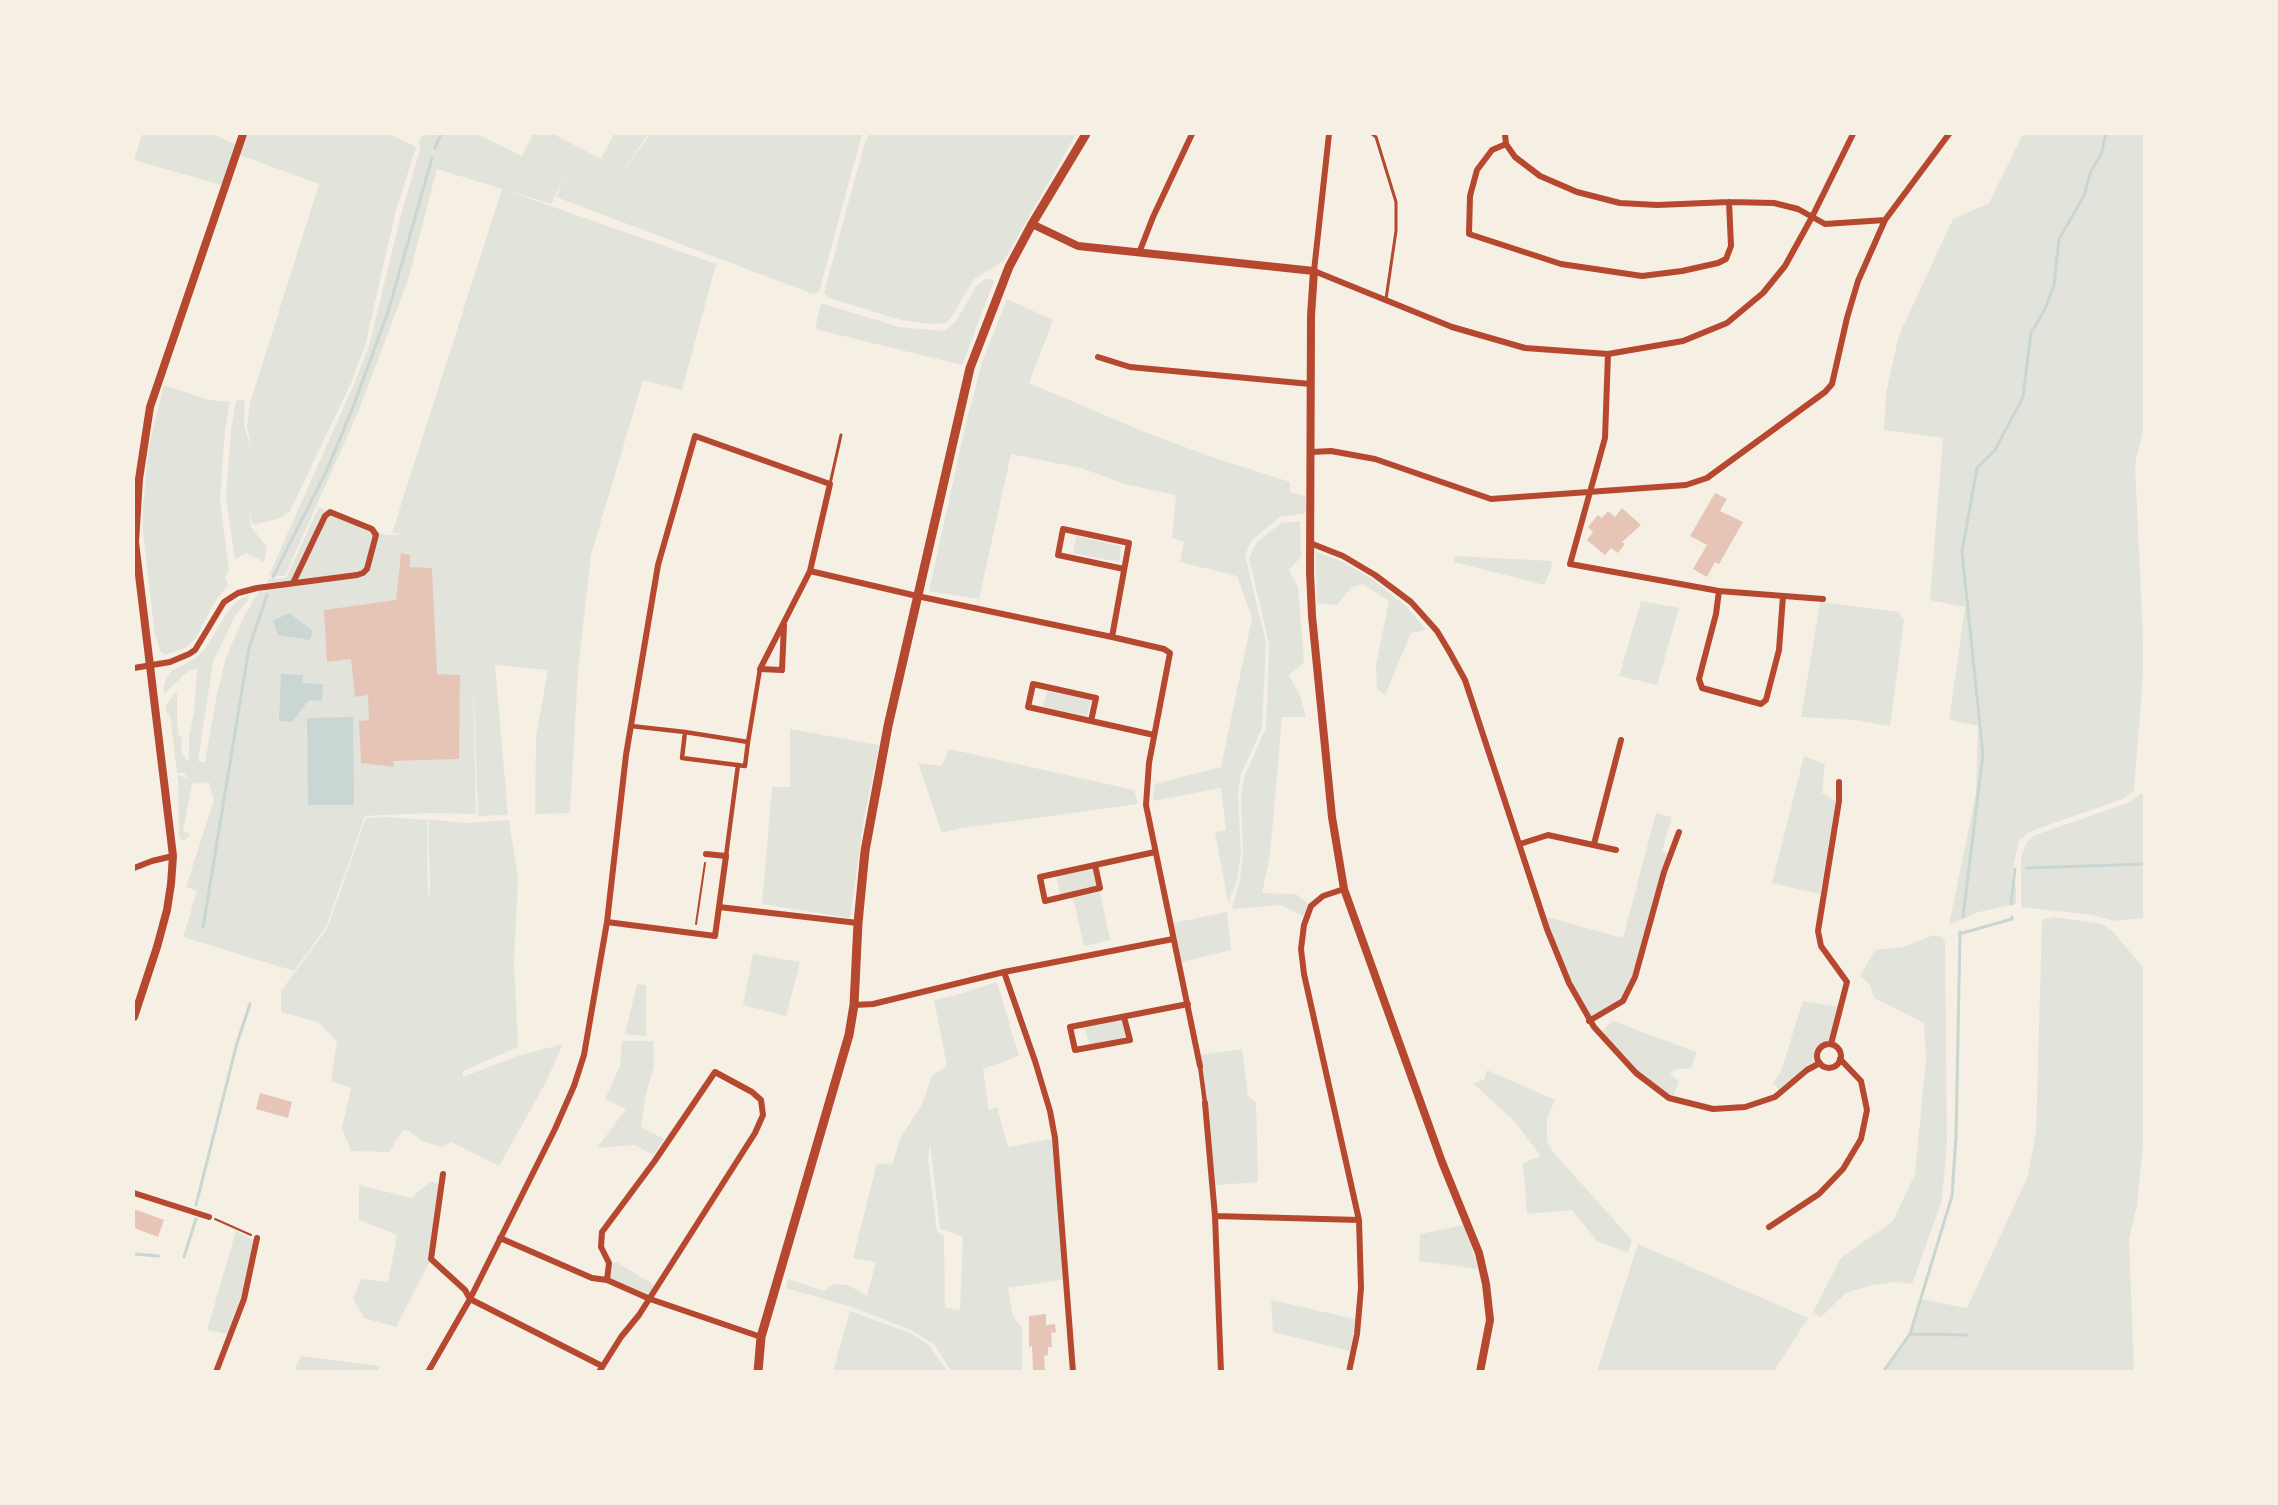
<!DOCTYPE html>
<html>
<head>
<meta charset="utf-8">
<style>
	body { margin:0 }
	#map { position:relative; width:2278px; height:1505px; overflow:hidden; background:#f6efe4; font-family:"Space Grotesk",sans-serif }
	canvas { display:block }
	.frame { position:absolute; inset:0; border:135px solid #f6efe4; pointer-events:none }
</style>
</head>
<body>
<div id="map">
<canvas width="2278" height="1505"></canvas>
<div class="frame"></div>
</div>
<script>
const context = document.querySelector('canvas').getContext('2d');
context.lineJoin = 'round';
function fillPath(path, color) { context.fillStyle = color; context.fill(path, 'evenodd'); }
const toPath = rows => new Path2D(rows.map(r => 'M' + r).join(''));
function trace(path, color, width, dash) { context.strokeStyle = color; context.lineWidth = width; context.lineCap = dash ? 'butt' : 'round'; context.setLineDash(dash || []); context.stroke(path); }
fillPath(toPath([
	[142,134,213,134,239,146,243,134,390,134,416,147,396,210,365,346,351,383,290,511,280,518,253,525,249,510,251,527,267,547,264,562,246,553,235,559,226,498,231,430,236,401,245,400,244,427,252,449,247,427,250,403,319,184,237,154,225,186,134,160],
	[423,134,477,134,522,156,533,134,553,134,601,159,614,134,648,134,615,182,650,134,862,134,819,292,813,294,556,197,567,171,551,204,437,169,408,280,359,410,285,576,269,575,354,384,369,346,402,211,421,146,418,144],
	[870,134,1076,134,1004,261,974,279,952,316,946,323,930,324,901,320,829,298,824,293,865,142],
	[2023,134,2144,134,2144,426,2135,464,2144,661,2134,791,2123,799,2031,831,2019,840,2012,874,2016,887,2016,904,1979,912,1949,925,1976,793,1978,726,1949,720,1965,607,1930,600,1943,438,1884,430,1886,393,1899,335,1953,219,1989,203],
	[502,189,716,264,682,390,643,380,591,555,578,670,570,813,535,814,536,736,548,670,495,665,508,815,478,816,473,669,476,814,430,813,365,816,326,927,294,971,183,937,197,891,186,887,214,800,209,782,192,784,183,831,191,834,183,841,179,838,178,775,188,779,184,773,177,773,170,715,166,712,166,706,175,692,177,694,177,722,179,736,182,736,181,751,186,760,189,760,189,735,194,714,197,668,186,673,164,694,164,684,170,672,194,659,204,650,227,613,237,601,249,595,247,602,236,614,213,662,198,761,205,762,217,693,226,658,242,620,259,591,265,592,268,579,286,578,319,507,386,535,407,534,392,533],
	[985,279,991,279,994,281,962,365,815,329,821,303,899,327,945,331,957,320,976,286],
	[1007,299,1053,320,1029,383,1142,431,1209,456,1290,482,1290,492,1306,496,1306,513,1280,517,1252,540,1245,555,1266,643,1262,728,1241,774,1238,795,1241,855,1237,880,1228,903,1215,832,1226,830,1221,788,1153,801,1155,784,1221,767,1252,618,1237,576,1180,562,1184,542,1172,538,1176,495,1128,485,1081,468,1011,454,979,599,929,591,966,423,982,362],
	[164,385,209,400,230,402,225,431,220,500,229,571,225,576,228,585,213,605,196,638,185,648,165,655,160,651,157,639,155,637,143,531,143,507,149,445],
	[1300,521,1301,557,1289,570,1298,587,1304,663,1289,675,1300,696,1306,717,1282,717,1270,855,1262,893,1296,894,1310,905,1303,916,1281,905,1232,909,1240,879,1243,856,1241,796,1245,775,1266,728,1268,681,1269,644,1249,558,1257,542,1281,523],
	[1076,536,1121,546,1119,562,1073,553],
	[1316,552,1343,562,1372,579,1407,607,1426,630,1411,633,1385,695,1377,689,1376,665,1389,601,1363,584,1352,587,1337,605,1317,603],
	[1455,556,1553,561,1545,585,1454,562],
	[1641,601,1679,608,1657,685,1619,676],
	[1820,602,1899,612,1904,620,1890,726,1854,720,1801,717],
	[1047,691,1091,700,1087,716,1043,707],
	[790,729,879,745,863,824,850,918,762,904,772,787,790,787],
	[949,749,1134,790,1138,804,962,828,942,833,918,763,942,766],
	[1804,756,1825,764,1822,793,1836,801,1820,894,1772,883],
	[2140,794,2144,794,2144,918,2115,921,2092,915,2021,907,2021,858,2026,843,2033,836,2130,802],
	[1656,813,1672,817,1662,851,1671,855,1635,977,1623,1001,1589,1021,1578,1002,1543,916,1623,938],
	[387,817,427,820,428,899,430,888,428,819,465,823,509,820,518,879,514,961,518,1047,463,1071,463,1077,517,1056,563,1044,545,1084,499,1166,451,1142,441,1147,422,1141,409,1131,403,1130,389,1152,351,1151,342,1128,351,1088,331,1081,337,1041,318,1022,281,1012,281,991,327,929,366,818],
	[1093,867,1097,887,1060,895,1056,876],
	[1100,892,1110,940,1084,946,1073,898],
	[1227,912,1231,950,1181,962,1174,923],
	[2054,917,2102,924,2113,932,2144,968,2143,1145,2137,1205,2129,1239,2134,1371,1883,1371,1910,1334,1920,1299,1967,1308,2028,1176,2036,1132,2042,920],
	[1934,935,1942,937,1945,942,1947,1141,1942,1200,1912,1284,1895,1282,1868,1286,1846,1293,1821,1317,1813,1312,1841,1258,1893,1221,1915,1174,1926,1059,1924,1023,1874,998,1870,985,1860,976,1875,950,1903,947],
	[753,954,800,962,786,1016,743,1005],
	[997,982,1019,1056,983,1069,989,1110,997,1107,1008,1147,1055,1138,1067,1279,1008,1288,1013,1317,1022,1327,1022,1371,951,1371,934,1344,911,1330,852,1307,786,1288,788,1279,824,1291,834,1284,848,1285,867,1296,876,1262,853,1258,877,1163,892,1165,900,1139,922,1104,932,1076,947,1066,934,1000,956,995],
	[930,1143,940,1229,963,1237,960,1310,945,1308,944,1236,937,1231,928,1160],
	[637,984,646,985,646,1036,625,1034],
	[1803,1001,1838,1007,1829,1041,1821,1043,1815,1053,1816,1062,1805,1068,1779,1090,1773,1083,1781,1071],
	[1122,1020,1127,1038,1089,1045,1085,1027],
	[1613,1021,1696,1052,1692,1068,1674,1070,1670,1074,1679,1082,1673,1096,1639,1073,1602,1031],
	[622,1041,653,1041,654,1065,645,1099,641,1127,664,1139,653,1155,635,1145,597,1148,626,1109,605,1099,620,1066],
	[1242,1049,1248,1096,1256,1102,1258,1182,1216,1185,1200,1055],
	[1487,1070,1555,1100,1547,1119,1547,1142,1553,1152,1632,1240,1628,1253,1597,1241,1572,1210,1527,1214,1523,1163,1541,1156,1514,1121,1473,1083,1484,1080],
	[431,1181,440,1185,431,1259,396,1327,364,1318,353,1299,361,1279,388,1282,397,1235,359,1220,359,1185,411,1198],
	[1464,1225,1478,1269,1419,1261,1420,1234],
	[236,1231,253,1240,243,1292,227,1334,207,1330],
	[1638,1244,1808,1318,1774,1371,1597,1371],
	[617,1262,655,1286,649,1296,610,1278,610,1264],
	[1271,1300,1355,1319,1350,1351,1273,1332],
	[850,1311,910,1333,929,1345,947,1371,833,1371],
	[301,1356,380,1366,377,1371,294,1371]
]), '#e2e4dc');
fillPath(toPath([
	[289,613,313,631,310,640,278,635,273,621],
	[281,674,303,675,303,683,323,684,322,701,309,700,292,722,279,721],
	[353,717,354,805,308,805,307,718]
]), '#c9d6d2');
trace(toPath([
	[435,148,441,134],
	[273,577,327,470,353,407,388,312,432,158],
	[2026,868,2144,864],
	[2011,904,2015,869],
	[1963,917,1983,754,1962,552,1977,468,1995,450,2023,397,2031,333,2044,311,2054,285,2059,239,2084,196,2091,171,2101,155,2106,134],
	[203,927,249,648,267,595],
	[1959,934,2012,919,2012,917],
	[196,1205,237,1043,250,1004],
	[134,1254,159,1256],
	[184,1257,196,1219],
	[1910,1334,1967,1335],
	[1883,1372,1910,1334,1952,1196,1956,1137,1960,932]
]), '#c9d6d2', 3);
fillPath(toPath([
	[1715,493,1727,499,1720,511,1743,522,1719,564,1715,562,1707,577,1693,569,1707,545,1690,536],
	[1622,508,1641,525,1622,542,1625,544,1618,553,1611,548,1605,555,1587,540,1593,532,1588,527,1598,515,1602,518,1608,511,1615,517],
	[401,553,410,555,410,567,432,568,437,674,460,675,459,759,393,761,394,767,361,763,359,721,369,720,368,695,355,697,351,659,327,662,324,610,396,600],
	[260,1093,292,1102,288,1118,256,1109],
	[134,1209,164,1220,158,1237,134,1228],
	[1046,1314,1046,1325,1055,1324,1056,1332,1051,1333,1052,1347,1048,1347,1048,1355,1044,1356,1045,1372,1033,1372,1032,1346,1029,1347,1029,1316]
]), '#e6c5b7');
trace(toPath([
	[696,924,705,863],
	[215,1219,251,1235]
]), '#b5482f', 2);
trace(toPath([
	[1372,134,1376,137,1396,202,1396,231,1386,299],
	[830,484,841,435]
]), '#b5482f', 3);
trace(toPath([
	[631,726,685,732,748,742,745,766,682,758,685,732],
	[748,742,760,669],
	[726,856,738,765],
	[1200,1066,1205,1103]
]), '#b5482f', 4.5);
trace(toPath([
	[1329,134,1314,271,1452,327,1525,348,1608,354,1683,341,1727,323,1763,293,1785,266,1812,217,1853,134],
	[1505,134,1506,144,1515,157,1540,176,1577,192,1620,203,1657,205,1729,202,1774,203,1798,209,1825,224,1885,220,1949,134],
	[1506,144,1492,150,1477,170,1470,196,1469,234,1561,264,1642,276,1682,271,1718,263,1726,259,1731,246,1729,202],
	[1139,253,1153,217,1192,134],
	[1608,354,1605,438,1570,564,1719,591,1823,599],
	[1098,357,1130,367,1310,384],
	[1312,452,1331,451,1375,459,1491,499,1686,485,1707,478,1825,392,1832,384,1847,318,1858,281,1885,220],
	[1310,543,1343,556,1375,575,1411,602,1437,631,1449,651,1465,680,1547,929,1569,983,1594,1027,1636,1073,1669,1098,1713,1109,1745,1107,1775,1097,1807,1070,1820,1063],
	[1719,591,1716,614,1699,679,1702,688,1761,704,1766,700,1779,650,1783,596],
	[784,625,782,670,760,669,810,571],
	[1112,637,1129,543,1063,529,1058,555,1124,569],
	[134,668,170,662,189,654,195,650,224,602,238,593,257,588,357,575,363,573,367,569,376,535,372,529,330,512,325,516,293,583],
	[1091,721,1096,698,1033,684,1028,707,1154,735],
	[1520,844,1548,835,1616,850],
	[1594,844,1621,740],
	[706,854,726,856,719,907],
	[1095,865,1100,888,1045,901,1040,877,1095,865,1155,852],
	[134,868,152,861,173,856],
	[1344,889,1323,896,1311,906,1304,925,1301,949,1304,974,1359,1220,1361,1288,1357,1334,1349,1372],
	[607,922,715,936,719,907,858,923],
	[1004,972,1035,1061,1050,1111,1055,1138,1073,1372],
	[854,1005,873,1004,1004,972,1173,939],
	[1124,1017,1130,1040,1075,1050,1070,1027,1188,1004],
	[1589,1021,1623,1001,1635,977,1664,872,1679,832],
	[1831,1044,1847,982,1821,946,1818,931,1839,801,1839,782],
	'1817 1056a12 12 0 1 1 24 0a12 12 0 1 1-24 0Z',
	[1205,1103,1215,1216,1221,1372],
	[443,1174,431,1259,465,1290,470,1299,602,1366],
	[134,1193,209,1217],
	[1215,1216,1359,1220],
	[1769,1227,1819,1194,1843,1169,1861,1139,1867,1110,1861,1081,1840,1059],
	[500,1238,592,1278,607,1280,650,1299,761,1337],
	[216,1372,244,1299,257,1238],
	[428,1372,470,1299,555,1129,574,1086,584,1055,607,922,626,755,658,565,695,436,830,484,810,571,917,596,1112,637,1164,649,1170,653,1149,763,1146,805,1200,1066],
	[599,1372,621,1337,639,1315,755,1133,763,1115,761,1100,752,1092,715,1072,654,1162,602,1232,601,1247,609,1263,607,1280]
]), '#b5482f', 6);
trace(toPath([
	[1032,224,1078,246,1314,271,1311,316,1310,572,1312,616,1332,817,1344,889,1442,1162,1479,1253,1486,1284,1490,1320,1480,1372],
	[134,1017,157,947,167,910,171,884,173,856,135,542,139,479,150,407,243,134]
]), '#b5482f', 8);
trace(toPath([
	[758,1372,761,1337,849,1035,854,1005,858,923,865,851,888,726,970,368,1009,267,1032,224,1086,134]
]), '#b5482f', 9);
</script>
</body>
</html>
